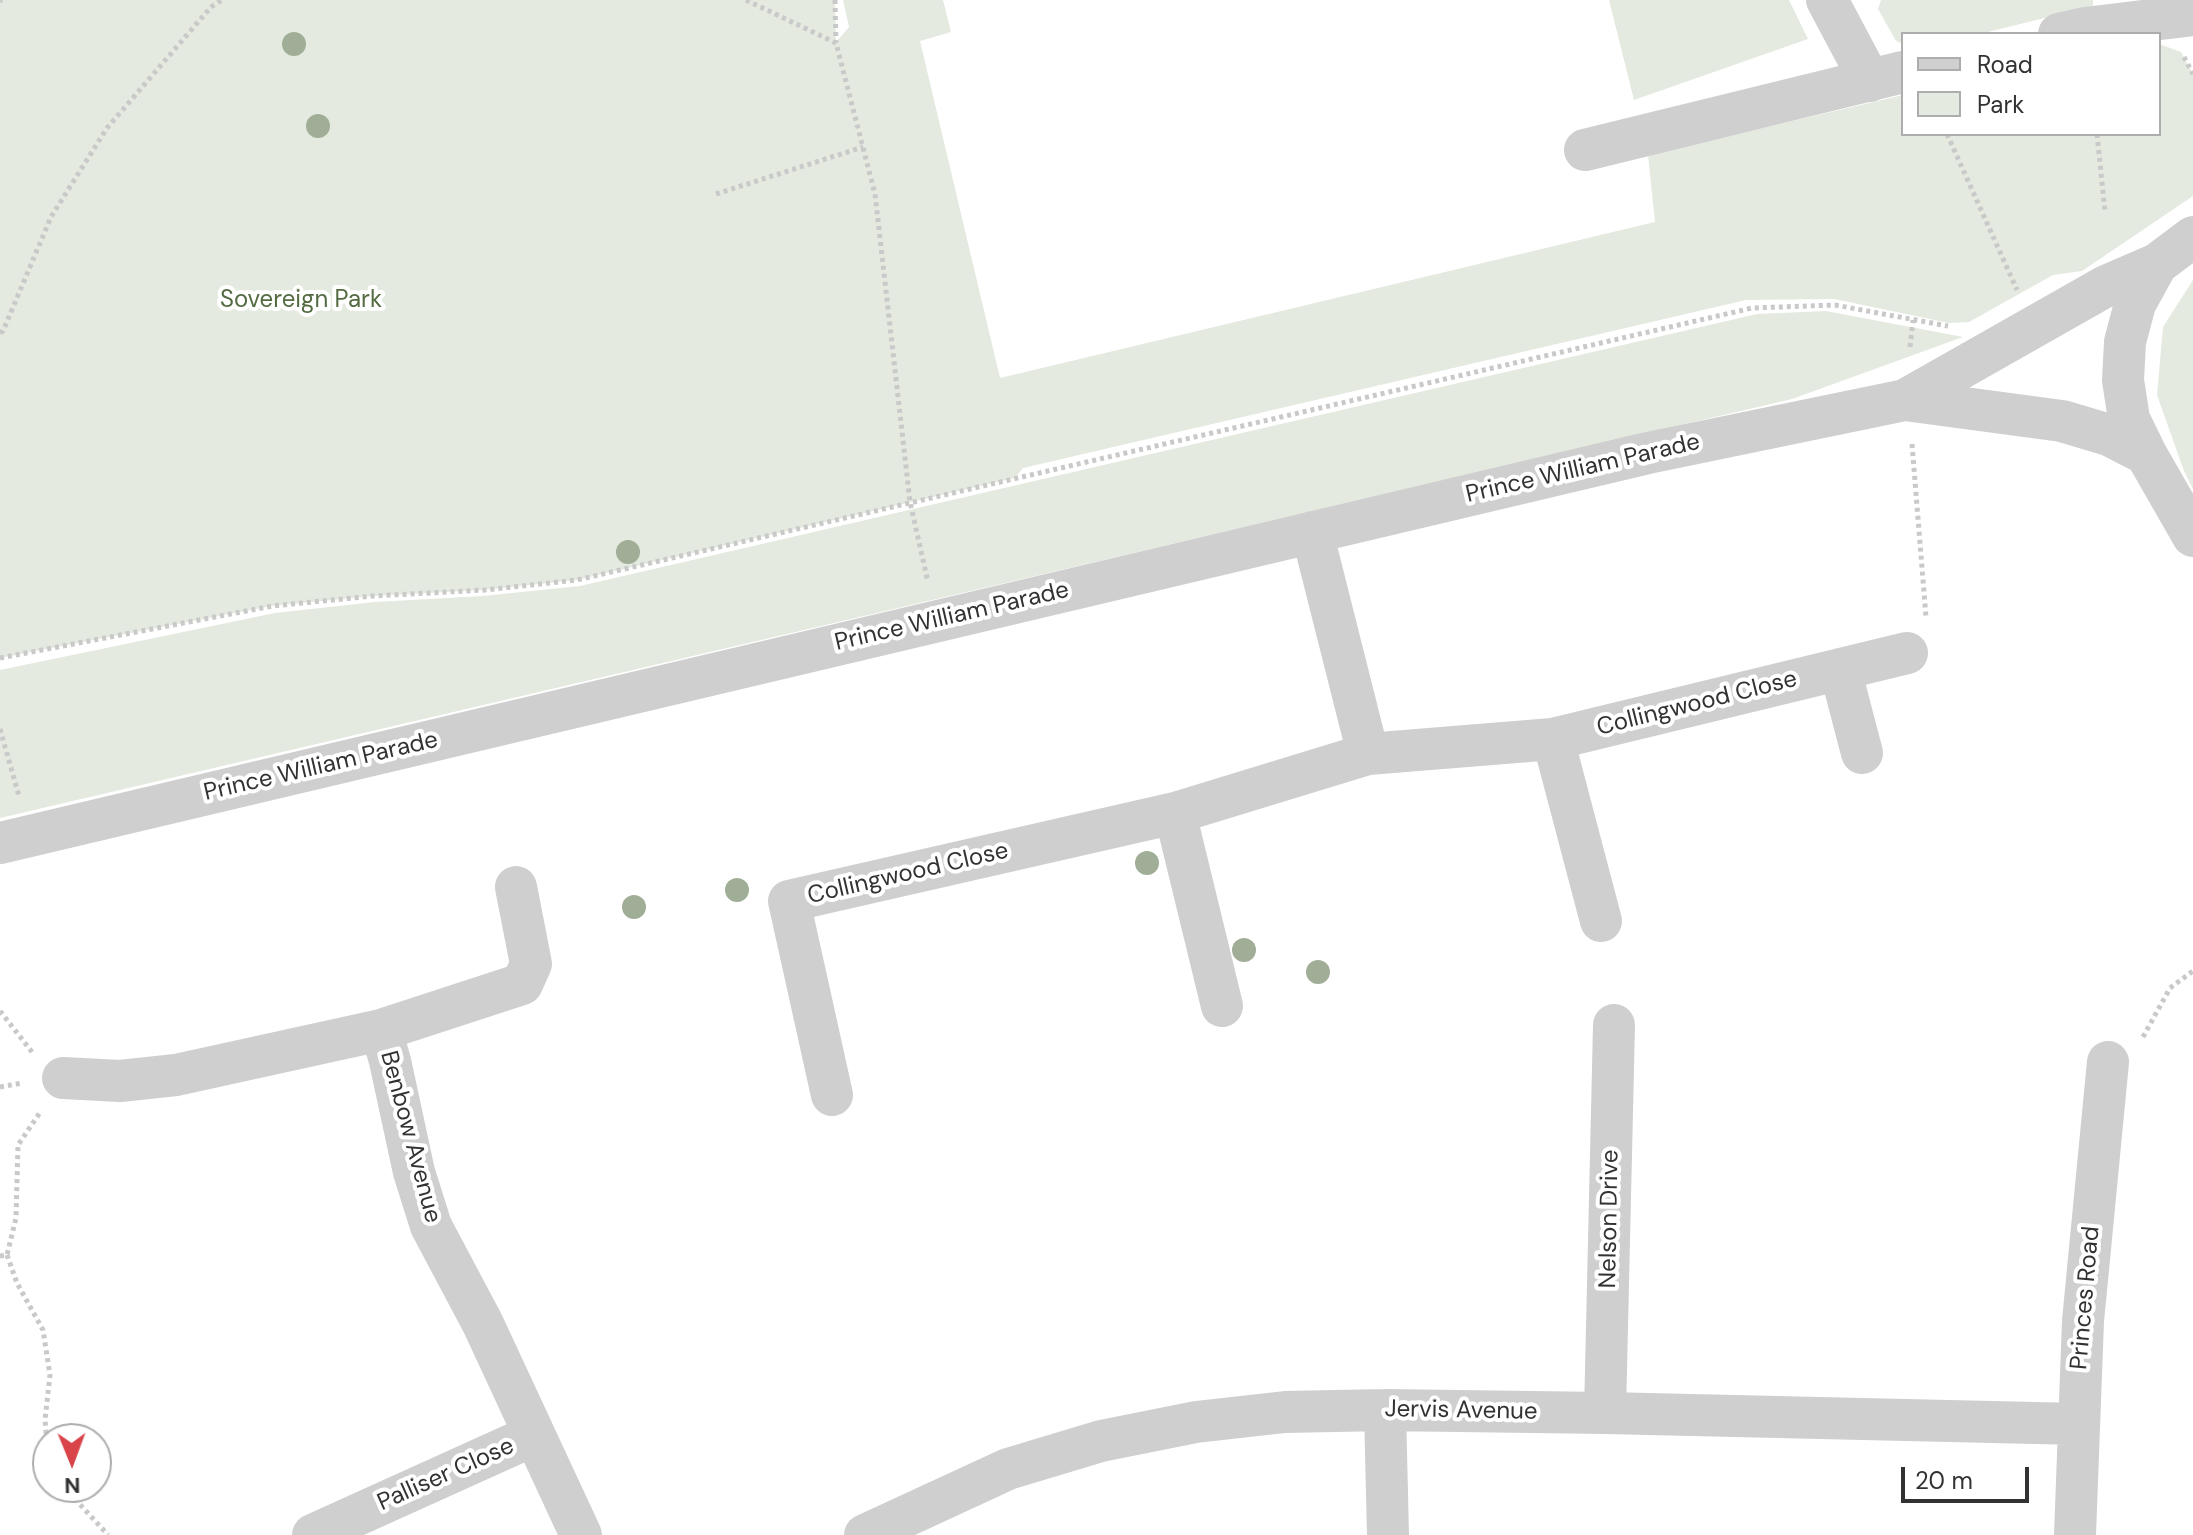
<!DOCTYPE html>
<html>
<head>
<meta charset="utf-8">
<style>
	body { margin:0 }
	#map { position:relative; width:2193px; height:1535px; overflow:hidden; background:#fff; font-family:"DM Sans",sans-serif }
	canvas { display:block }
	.legend { position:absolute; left:1901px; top:32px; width:260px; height:104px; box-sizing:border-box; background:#fff; border:2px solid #adadad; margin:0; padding:10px 14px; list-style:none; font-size:24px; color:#323232 }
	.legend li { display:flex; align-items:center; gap:16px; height:40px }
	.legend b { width:40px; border:2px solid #adadad }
	.north { position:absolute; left:32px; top:1423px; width:80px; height:80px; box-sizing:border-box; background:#fff; border:2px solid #adadad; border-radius:50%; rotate:179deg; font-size:22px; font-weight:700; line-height:32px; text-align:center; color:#323232 }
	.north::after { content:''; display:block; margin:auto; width:28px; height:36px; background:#d9444a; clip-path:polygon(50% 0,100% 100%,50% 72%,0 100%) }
	.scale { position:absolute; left:1901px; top:1467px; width:128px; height:36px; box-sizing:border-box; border:4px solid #323232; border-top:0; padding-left:10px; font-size:24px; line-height:28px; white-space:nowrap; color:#323232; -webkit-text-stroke:6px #fff; paint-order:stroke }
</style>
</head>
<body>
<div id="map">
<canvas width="2193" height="1535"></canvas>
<ul class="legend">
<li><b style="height:10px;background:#cfcfcf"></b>Road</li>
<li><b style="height:22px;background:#e4eadf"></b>Park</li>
</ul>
<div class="north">N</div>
<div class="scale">20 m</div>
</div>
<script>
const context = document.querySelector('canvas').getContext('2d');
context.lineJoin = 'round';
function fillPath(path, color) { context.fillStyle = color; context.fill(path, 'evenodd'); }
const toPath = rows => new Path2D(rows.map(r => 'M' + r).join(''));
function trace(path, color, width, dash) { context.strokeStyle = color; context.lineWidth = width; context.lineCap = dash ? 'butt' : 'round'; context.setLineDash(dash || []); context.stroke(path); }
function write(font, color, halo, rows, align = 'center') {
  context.font = font + ' "DM Sans",sans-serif'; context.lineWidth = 8; context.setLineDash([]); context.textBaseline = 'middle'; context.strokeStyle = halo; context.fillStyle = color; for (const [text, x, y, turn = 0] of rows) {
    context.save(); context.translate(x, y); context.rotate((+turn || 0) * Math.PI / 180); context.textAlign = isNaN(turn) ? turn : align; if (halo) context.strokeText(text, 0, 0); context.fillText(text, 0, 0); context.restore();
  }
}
fillPath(toPath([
	[2,0,835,0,836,42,849,27,843,0,943,0,951,32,920,41,1000,378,1655,222,1648,155,1903,95,1903,134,2159,134,2159,44,2181,52,2193,74,2193,196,2082,271,2053,275,1969,322,1949,323,1834,299,1746,300,1023,468,1015,478,577,580,485,590,373,596,272,606,0,658,0,1],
	[1609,0,1789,0,1808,39,1634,100],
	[1881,0,2093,0,2093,6,1980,34,1903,34,1903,44,1896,41,1878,9],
	[2193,280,2193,489,2184,471,2157,395,2163,327],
	[1826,311,1963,337,1792,399,0,818,0,670,275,613,375,602,483,596,580,586,1757,314]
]), '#e4eadf');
trace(toPath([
	[746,0,836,43,875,194,910,502,928,582],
	[835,0,836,43],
	[0,1,2,0],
	[2184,57,2193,74],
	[1947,134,2017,290],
	[2097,134,2105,212],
	[716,194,863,147],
	[0,333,3,331,51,217,107,128,211,7,222,0],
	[1910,347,1913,320],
	[1912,444,1926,617],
	[0,658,272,606,373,596,485,590,577,580,1752,308,1835,305,1948,326],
	[0,729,19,796],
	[0,1011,32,1052],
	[2143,1037,2170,988,2193,971],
	[0,1087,22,1083],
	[7,1255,17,1283,43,1330,50,1375,45,1420,48,1456],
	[0,1256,7,1255,16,1218,18,1145,41,1111],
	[64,1487,108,1535]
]), '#c9c9c9', 5, [4, 4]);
trace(toPath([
	[1827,0,1870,81],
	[2059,34,2085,28,2193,15],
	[1585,150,1903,72],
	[2193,237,2157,264,2135,304,2125,342,2123,380,2129,419,2146,454,2193,536],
	[1905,400,2062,421,2109,435,2146,454],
	[1312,532,1368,754],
	[1840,669,1862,753],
	[1553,739,1601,921],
	[1175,813,1222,1006],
	[0,843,1648,453,1905,400,2106,286,2157,264],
	[381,1030,522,984,531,964,516,887],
	[63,1078,120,1081,176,1075,381,1030,390,1061,414,1172,431,1226,483,1324,581,1535],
	[832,1095,789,901,1175,813,1368,754,1553,739,1907,653],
	[1385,1410,1388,1535],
	[1605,1413,1614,1025],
	[313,1535,534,1435],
	[865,1535,1008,1469,1101,1441,1196,1422,1285,1412,1385,1410,1605,1413,2078,1424],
	[2075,1535,2083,1321,2108,1062]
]), '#cfcfcf', 42);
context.fillStyle = '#a1ae97';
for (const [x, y] of [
	[294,44],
	[318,126],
	[628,552],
	[1147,863],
	[737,890],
	[634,907],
	[1244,950],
	[1318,972]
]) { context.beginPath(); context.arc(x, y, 12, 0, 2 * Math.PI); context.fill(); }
write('24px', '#546b42', '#fff', [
	["Sovereign Park",301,301]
]);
write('24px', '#323232', '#fff', [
	["Prince William Parade",1583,469,-13],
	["Prince William Parade",952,617,-13],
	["Collingwood Close",1697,704,-14],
	["Prince William Parade",321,767,-13],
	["Collingwood Close",908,874,-13],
	["Benbow Avenue",410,1137,75],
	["Nelson Drive",1610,1219,-89],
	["Princes Road",2086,1298,-85],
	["Jervis Avenue",1461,1411,1],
	["Palliser Close",446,1475,-24]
]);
</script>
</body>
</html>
